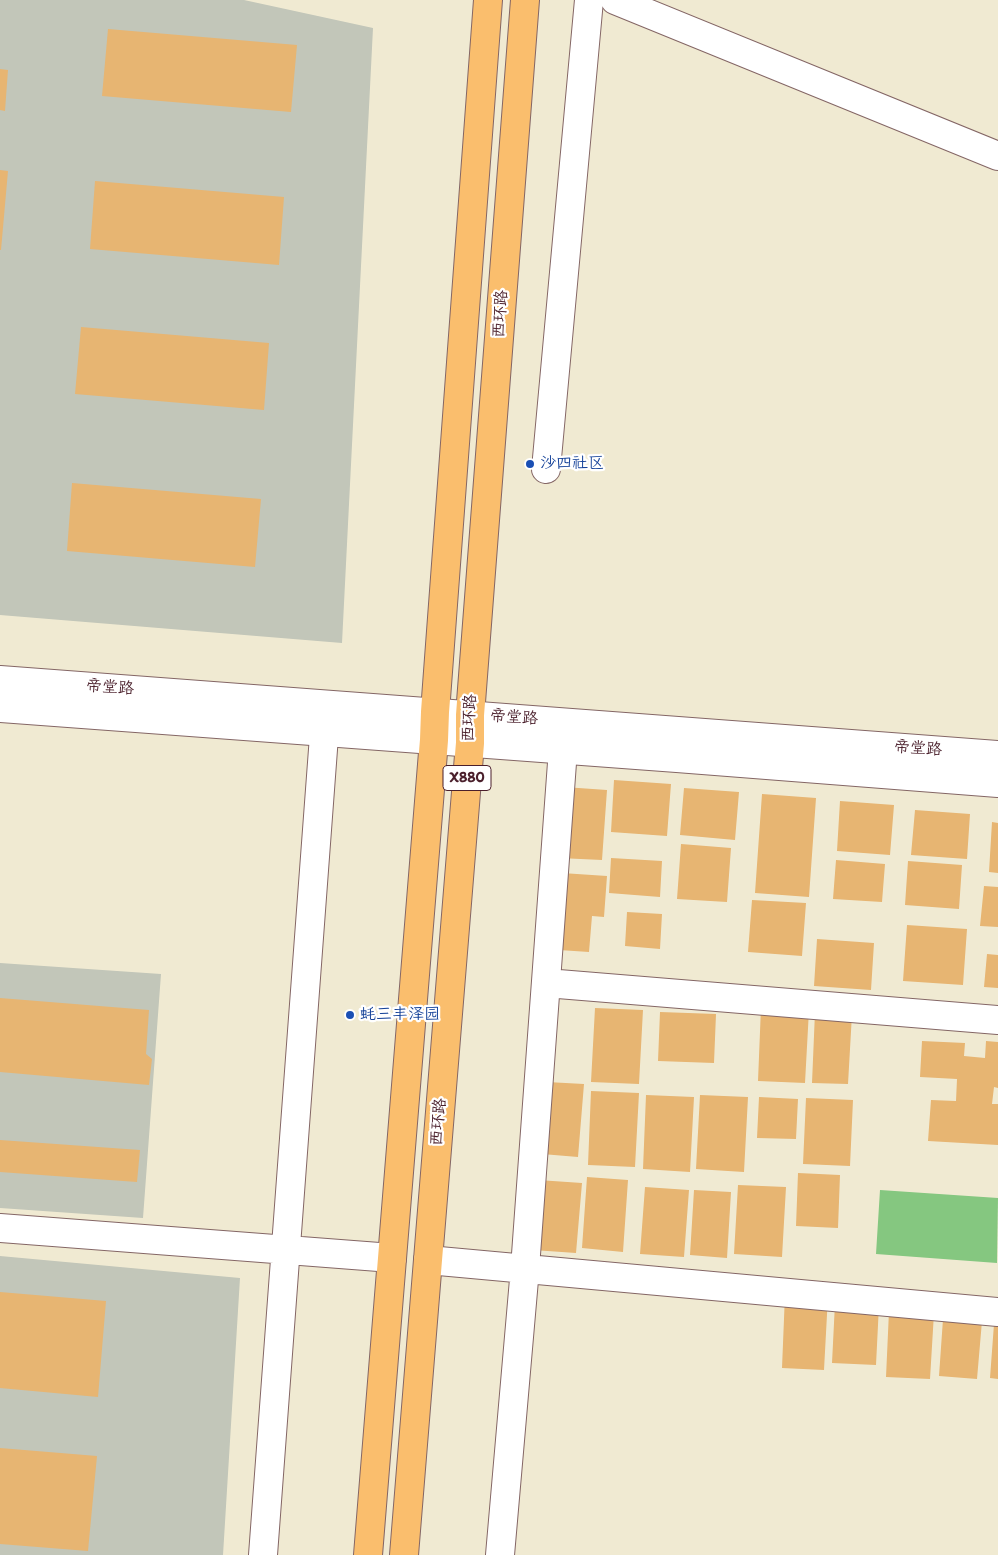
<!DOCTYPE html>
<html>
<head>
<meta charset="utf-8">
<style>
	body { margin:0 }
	canvas { display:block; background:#f0ead2 }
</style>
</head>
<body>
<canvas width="998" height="1555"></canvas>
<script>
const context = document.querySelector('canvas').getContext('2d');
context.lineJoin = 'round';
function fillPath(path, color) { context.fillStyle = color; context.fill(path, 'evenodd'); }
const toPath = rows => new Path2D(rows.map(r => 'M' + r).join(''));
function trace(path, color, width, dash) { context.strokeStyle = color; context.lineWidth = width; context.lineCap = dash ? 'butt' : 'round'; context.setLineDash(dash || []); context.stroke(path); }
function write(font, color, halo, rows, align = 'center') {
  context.font = font + ' Itim,"LXGW WenKai TC",sans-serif'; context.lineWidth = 4.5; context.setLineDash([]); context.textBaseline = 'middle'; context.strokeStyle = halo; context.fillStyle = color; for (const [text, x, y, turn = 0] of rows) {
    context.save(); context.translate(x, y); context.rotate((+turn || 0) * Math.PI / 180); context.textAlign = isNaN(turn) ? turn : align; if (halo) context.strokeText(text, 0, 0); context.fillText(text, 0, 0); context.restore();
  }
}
fillPath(toPath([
	[0,0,244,0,373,28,342,643,0,615],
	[0,963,161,974,143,1218,0,1208],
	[0,1256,240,1278,223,1555,0,1555]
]), '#c2c6b9');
fillPath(toPath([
	[880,1190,998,1198,997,1263,876,1254]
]), '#85c780');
fillPath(toPath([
	[108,29,297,45,291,112,102,96],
	[0,69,8,70,5,111,0,110],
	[0,170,8,171,1,250,0,250],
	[95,181,284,197,279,265,90,249],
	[81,327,269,343,264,410,75,394],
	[72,483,261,499,255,567,67,551],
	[614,780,671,784,667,836,611,832],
	[564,787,607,790,602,860,559,858],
	[684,788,739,792,735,840,680,835],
	[762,794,816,798,809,897,755,893],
	[840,801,894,805,890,855,837,851],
	[915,810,970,814,967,859,911,855],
	[992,822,998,823,998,873,989,872],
	[681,844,731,848,727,902,677,899],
	[611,858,662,861,660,897,609,893],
	[836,860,885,864,882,902,833,899],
	[908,861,962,865,959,909,905,905],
	[562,873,607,876,604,917,592,916,589,952,559,950],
	[984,886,998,887,998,927,980,926],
	[752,900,806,903,802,956,748,952],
	[627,912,662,914,660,949,625,946],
	[907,925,967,929,963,985,903,981],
	[817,939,874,943,871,990,814,986],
	[987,954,998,955,998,988,984,987],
	[0,998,149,1010,146,1054,152,1059,149,1085,0,1072],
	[761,1007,809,1010,805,1083,758,1081],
	[595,1008,643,1010,639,1084,591,1082],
	[660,1012,716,1014,714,1063,658,1061],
	[815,1012,852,1014,848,1084,812,1083],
	[922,1041,965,1043,964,1056,985,1058,986,1041,998,1042,998,1088,994,1087,992,1104,998,1104,998,1145,928,1141,931,1100,956,1101,957,1079,920,1077],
	[547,1082,584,1084,578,1157,542,1154],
	[591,1091,639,1093,635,1167,588,1165],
	[646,1095,694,1097,690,1172,643,1169],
	[700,1095,748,1097,744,1172,696,1169],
	[759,1097,798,1099,796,1139,757,1138],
	[806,1098,853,1100,850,1166,803,1164],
	[0,1140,140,1150,137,1182,0,1172],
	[798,1173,840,1175,838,1228,796,1226],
	[587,1177,628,1180,623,1252,582,1248],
	[538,1180,582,1183,576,1253,533,1250],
	[738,1185,786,1187,782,1257,734,1254],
	[645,1187,689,1190,684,1257,640,1254],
	[694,1190,731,1192,727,1258,690,1255],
	[0,1292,106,1301,98,1397,0,1388],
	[785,1294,828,1296,824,1370,782,1368],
	[835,1303,879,1305,876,1365,832,1363],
	[889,1311,934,1313,930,1379,886,1377],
	[943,1319,982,1321,977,1379,939,1376],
	[994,1324,998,1325,998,1379,990,1378],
	[0,1448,97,1456,88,1551,0,1544]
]), '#e7b572');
const minor = toPath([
	[615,0,998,156],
	[546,469,589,0],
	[546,983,998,1020],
	[0,1228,392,1258],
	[428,1260,998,1312],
	[263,1555,326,709],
	[500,1555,525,1268,563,749]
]);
const tertiary = toPath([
	[0,680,998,755],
	[0,708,677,758,998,783]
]);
const primary = toPath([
	[368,1555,434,740,435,712,488,0],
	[404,1555,470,743,470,715,525,0]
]);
trace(minor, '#846665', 30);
trace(tertiary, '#846665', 30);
trace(primary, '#846665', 30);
trace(minor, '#fff', 28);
trace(tertiary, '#fff', 28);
trace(primary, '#fabe6d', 28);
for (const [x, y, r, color] of [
	[530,464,5,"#1a4fb4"],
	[350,1015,5,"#1a4fb4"]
]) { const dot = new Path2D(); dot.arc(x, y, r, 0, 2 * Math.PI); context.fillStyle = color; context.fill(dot); trace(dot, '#fff', 2); }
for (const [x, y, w] of [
	[467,778,48]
]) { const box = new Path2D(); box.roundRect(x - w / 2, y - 12.5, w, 25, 4); context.fillStyle = '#fff'; context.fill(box); trace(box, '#4a1f2b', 1); }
write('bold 15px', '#4a1f2b', null, [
	["X880",467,778]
]);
write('16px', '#4a1f2b', '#fff', [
	["西环路",501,314,-86],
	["帝堂路",110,688,4],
	["西环路",470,718,-87],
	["帝堂路",514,718,4],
	["帝堂路",918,749,4],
	["西环路",439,1122,-85]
]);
write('16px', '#164399', '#fff', [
	["沙四社区",540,464],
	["蚝三丰泽园",360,1015]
], 'left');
</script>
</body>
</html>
